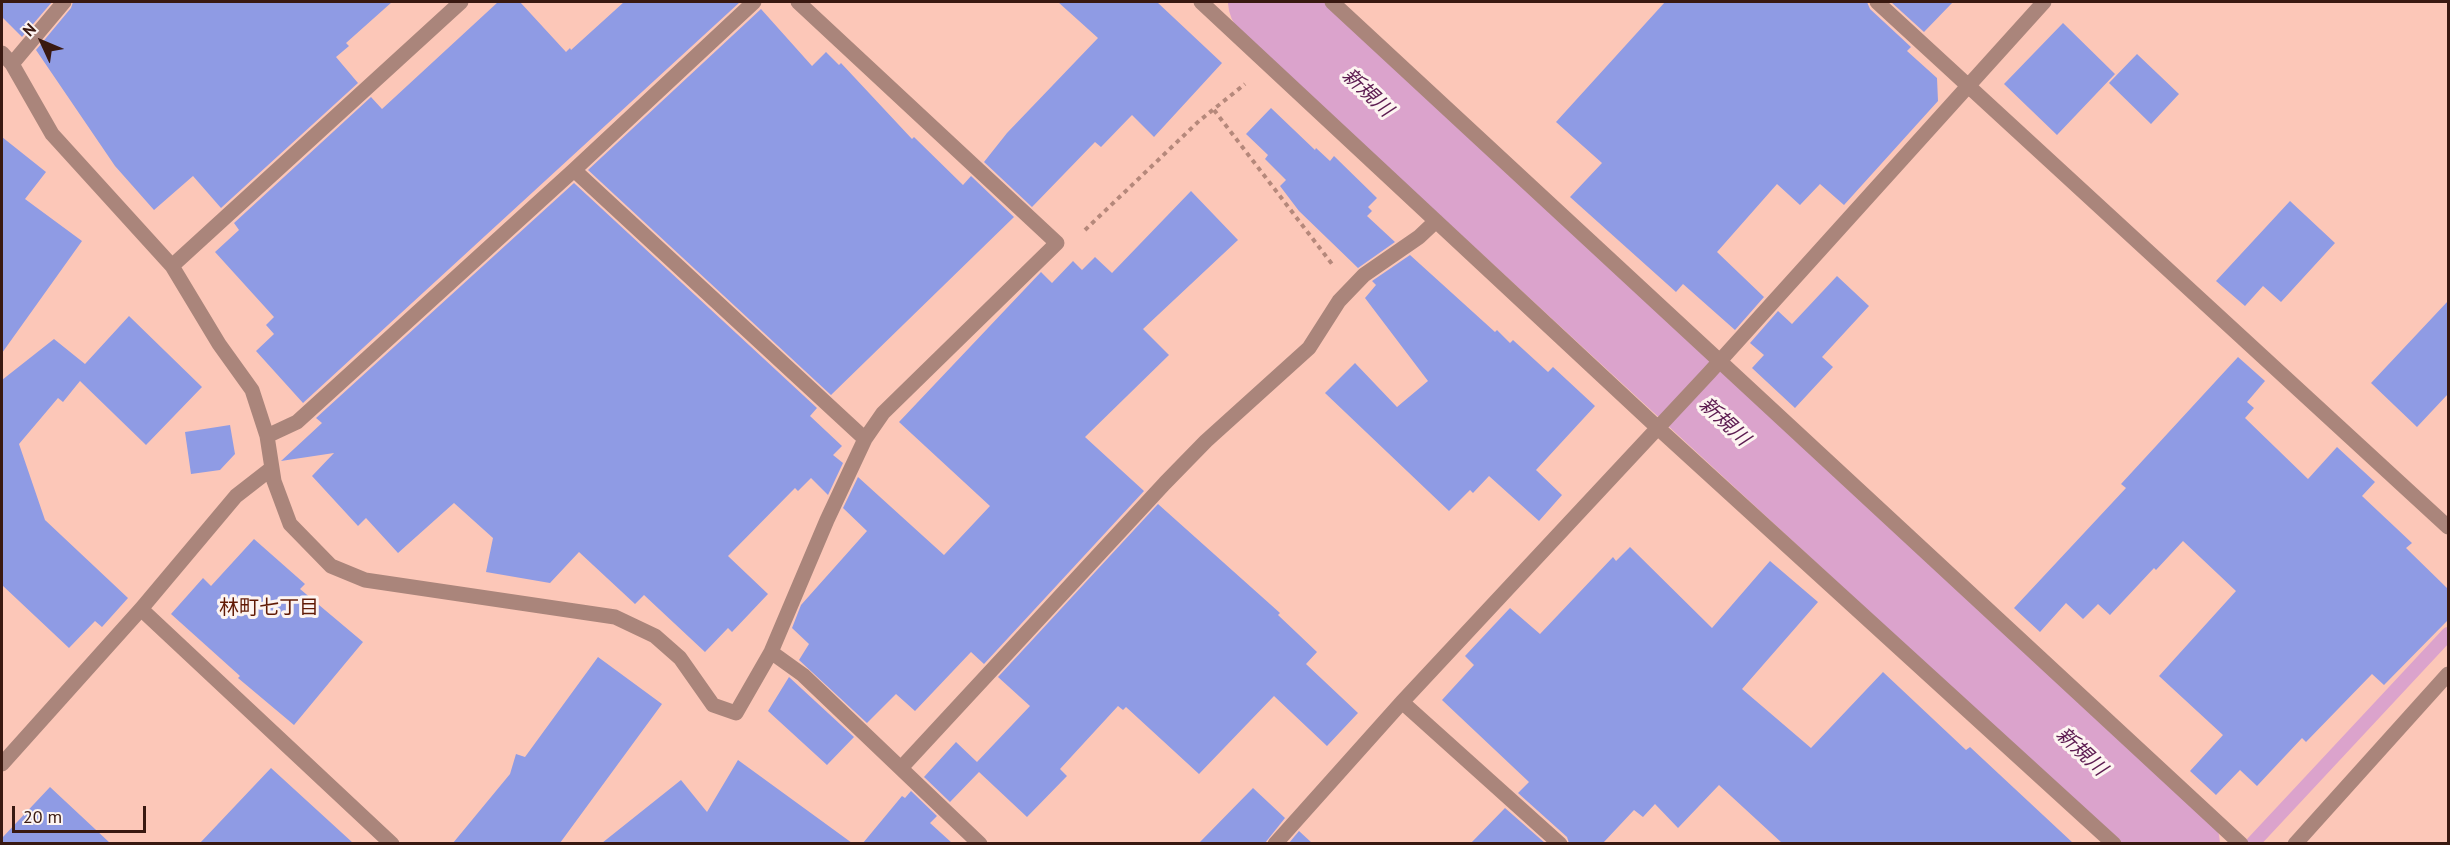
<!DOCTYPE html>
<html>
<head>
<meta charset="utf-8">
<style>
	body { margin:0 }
	#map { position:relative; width:2450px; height:845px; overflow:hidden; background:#fcc7b8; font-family:"PT Sans",sans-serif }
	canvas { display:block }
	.frame { position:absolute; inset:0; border:3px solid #391911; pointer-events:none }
	.north { position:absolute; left:12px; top:12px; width:60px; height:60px; -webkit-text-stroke:4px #fdf4f1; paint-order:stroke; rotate:314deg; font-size:16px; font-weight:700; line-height:24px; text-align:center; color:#391911 }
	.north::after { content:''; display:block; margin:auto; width:21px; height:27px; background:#391911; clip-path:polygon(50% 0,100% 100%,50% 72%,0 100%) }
	.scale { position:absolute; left:12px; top:806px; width:134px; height:27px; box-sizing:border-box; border:3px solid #391911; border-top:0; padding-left:8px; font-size:18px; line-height:21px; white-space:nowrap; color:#391911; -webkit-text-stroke:4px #fdf4f1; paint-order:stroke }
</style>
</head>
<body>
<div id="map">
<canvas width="2450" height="845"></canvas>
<div class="frame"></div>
<div class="north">N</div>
<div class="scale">20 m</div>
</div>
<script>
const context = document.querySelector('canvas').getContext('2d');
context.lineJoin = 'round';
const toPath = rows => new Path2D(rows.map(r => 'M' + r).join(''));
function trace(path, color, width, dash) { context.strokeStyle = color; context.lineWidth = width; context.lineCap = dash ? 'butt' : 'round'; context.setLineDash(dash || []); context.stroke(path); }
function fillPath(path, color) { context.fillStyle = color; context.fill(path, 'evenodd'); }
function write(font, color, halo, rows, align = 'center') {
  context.font = font + ' "PT Sans","Noto Sans JP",sans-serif'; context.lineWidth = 6; context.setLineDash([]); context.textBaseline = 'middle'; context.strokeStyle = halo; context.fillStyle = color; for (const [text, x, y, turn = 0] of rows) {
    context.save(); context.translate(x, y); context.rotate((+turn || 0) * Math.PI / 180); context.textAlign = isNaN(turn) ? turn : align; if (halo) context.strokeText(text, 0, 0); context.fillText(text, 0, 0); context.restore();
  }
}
trace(toPath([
	[2252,844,2448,634]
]), '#dba3cc', 14);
trace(toPath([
	[1268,2,2180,844]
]), '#dba3cc', 80);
fillPath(toPath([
	[2,2,52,2,22,37,2,17],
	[73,2,392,2,346,43,349,46,336,57,358,83,221,208,193,176,154,210,115,166,36,50,71,8],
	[498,2,520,2,566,52,570,48,571,50,624,2,740,2,303,403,256,351,274,334,266,325,274,317,215,252,239,230,234,223,371,97,382,109],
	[1058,2,1157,2,1222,63,1154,137,1132,115,1101,147,1095,142,1032,207,984,162,1007,133,1098,38],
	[1665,2,1867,2,1870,9,1911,47,1907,51,1937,78,1938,101,1844,205,1820,184,1800,205,1777,184,1717,252,1764,297,1735,330,1683,284,1676,292,1570,197,1602,163,1556,122],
	[1891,2,1953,2,1924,32],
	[761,9,812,66,826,52,839,65,841,63,912,139,914,137,963,185,971,176,1014,217,831,395,588,170],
	[2063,23,2115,74,2057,135,2004,84],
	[2137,54,2179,94,2151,124,2109,83],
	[1271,108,1315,150,1316,148,1330,161,1334,156,1377,198,1368,207,1372,211,1367,216,1395,242,1358,268,1299,211,1280,186,1286,180,1265,159,1268,155,1246,134],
	[2,137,46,172,25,199,82,241,2,353],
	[574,183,817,408,810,416,842,446,833,455,843,463,828,495,811,478,798,491,795,488,728,556,768,594,732,632,728,628,705,652,644,595,635,604,579,552,550,583,486,572,493,538,454,503,398,553,366,518,358,526,312,476,334,453,281,461,322,423,316,418],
	[1191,191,1238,240,1143,329,1169,355,1085,437,1144,491,984,664,971,652,915,711,896,694,867,723,799,660,809,644,792,628,801,605,867,531,843,508,858,477,944,555,990,506,899,422,1041,272,1052,283,1073,261,1082,270,1095,257,1112,273],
	[2290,201,2335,243,2281,302,2263,286,2245,306,2216,281],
	[1410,255,1495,332,1497,330,1510,343,1513,340,1548,372,1553,367,1595,406,1536,470,1562,495,1539,521,1489,476,1473,493,1470,490,1449,511,1325,393,1355,363,1397,407,1428,381,1365,298,1376,285,1372,281],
	[1837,276,1869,306,1822,357,1833,367,1795,408,1752,368,1764,355,1750,343,1778,311,1792,324],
	[2448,301,2448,394,2417,427,2371,383],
	[129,316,202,387,146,445,80,381,63,402,58,398,19,444,45,520,128,598,102,627,95,621,69,648,2,585,2,380,54,339,85,364],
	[2238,357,2265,381,2247,402,2254,408,2245,418,2308,479,2337,447,2375,482,2362,496,2412,543,2406,548,2448,589,2448,620,2384,685,2372,674,2306,742,2302,738,2257,786,2240,770,2216,795,2190,771,2223,735,2159,676,2236,591,2183,541,2156,570,2154,568,2110,615,2098,604,2083,619,2066,603,2040,632,2014,608,2126,488,2121,484],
	[230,425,235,454,220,470,191,474,185,432],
	[1158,504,1280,613,1278,615,1317,652,1306,664,1358,713,1327,746,1274,696,1199,774,1126,707,1123,710,1118,706,1060,769,1067,776,1027,817,979,772,950,802,924,777,956,742,977,762,1030,706,998,677],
	[254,539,305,584,300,589,363,642,294,725,238,678,240,676,171,614,203,578,211,586],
	[1630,547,1712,628,1770,561,1818,602,1742,689,1811,748,1883,672,1966,750,1970,747,2073,843,1782,843,1719,785,1678,828,1655,804,1643,817,1634,810,1603,843,1569,843,1567,837,1518,793,1529,782,1442,700,1474,665,1465,656,1510,608,1540,634,1613,557,1616,561],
	[598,657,662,704,560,843,453,843,510,774,516,754,525,757],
	[789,677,854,737,827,765,768,711],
	[738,760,852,843,602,843,681,780,707,812],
	[271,768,353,843,200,843],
	[50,787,110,843,2,843,2,838],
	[1253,788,1285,818,1265,843,1199,843],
	[911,791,937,816,930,823,952,843,863,843,902,796,905,798],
	[1505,808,1545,843,1471,843],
	[1299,831,1312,843,1289,843]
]), '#8f9be4');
trace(toPath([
	[1214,110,1332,264],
	[1085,230,1199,121,1245,84]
]), '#b5887b', 4, [4.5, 4.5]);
trace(toPath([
	[1201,2,1658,428,2114,844],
	[1332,2,2241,844],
	[1877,2,2448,527],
	[2,53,12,64,52,134,172,266,219,344,252,390,267,436,274,481,290,524,331,566,365,580,615,617,655,636,680,658,713,705,736,713,771,652,827,520,865,439,883,413,1057,243,798,2],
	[12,64,64,2],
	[574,170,865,439],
	[172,266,461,2],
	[267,436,297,422,574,170,754,2],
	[141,609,392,844],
	[771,652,803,675,980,844],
	[1402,702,1560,844],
	[2,764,141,609,236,496,272,468],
	[901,768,1165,483,1206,441,1309,348,1339,301,1364,275,1419,237,1436,221],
	[1275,844,1402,702,1709,373,2044,2],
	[2295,844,2448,674]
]), '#aa857b', 15);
write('italic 20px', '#5c1b50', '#fdf4f1', [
	["新規川",1367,93,43],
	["新規川",1724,422,43],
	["新規川",2081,752,43]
]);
write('20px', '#611a05', '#fdf4f1', [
	["林町七丁目",269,608]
]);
</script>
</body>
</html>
